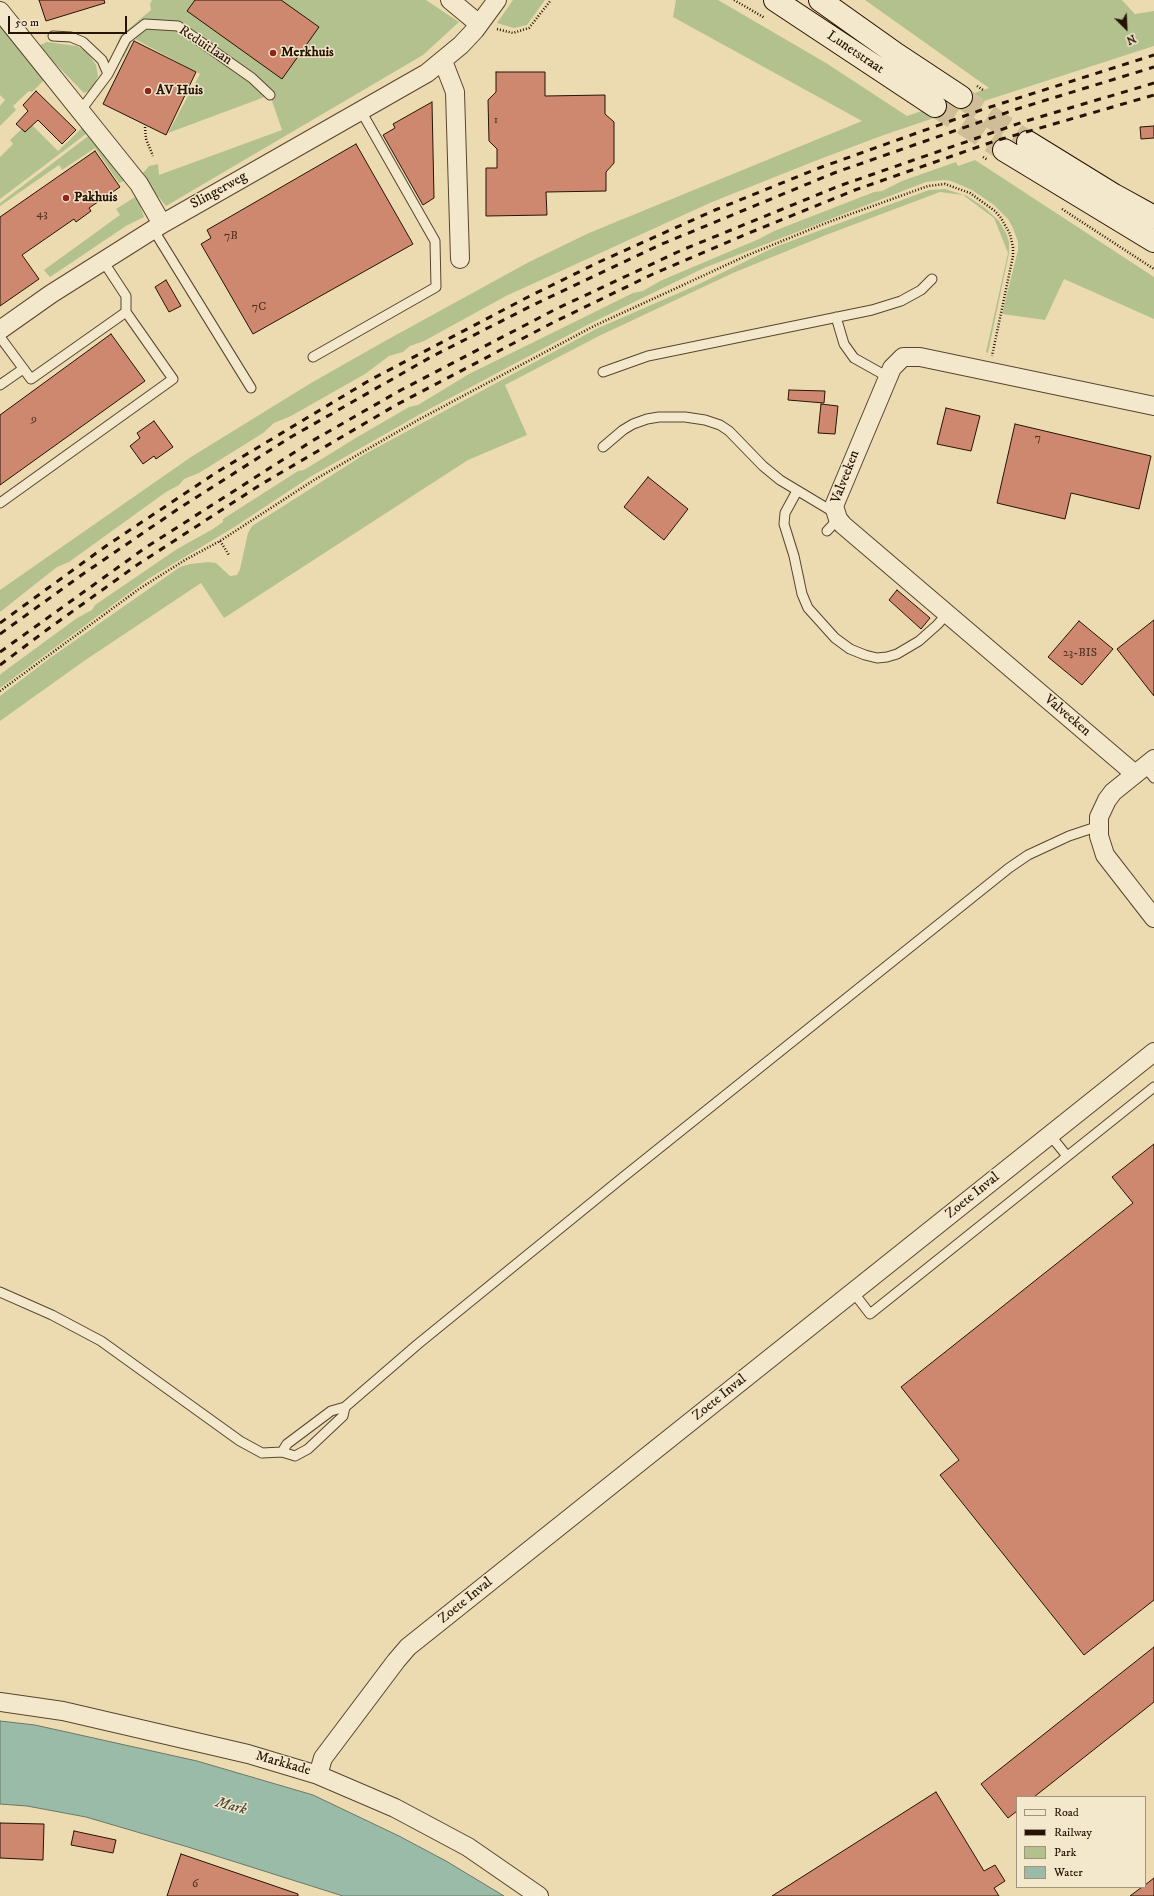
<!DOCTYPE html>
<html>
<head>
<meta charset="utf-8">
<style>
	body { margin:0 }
	#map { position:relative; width:1154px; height:1896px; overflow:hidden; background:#ecdbb1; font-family:"IM FELL DW Pica",serif }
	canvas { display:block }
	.legend { position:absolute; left:1016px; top:1796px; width:130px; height:92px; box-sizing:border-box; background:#f3e8cc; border:1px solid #a1937c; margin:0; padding:5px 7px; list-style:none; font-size:12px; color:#271303 }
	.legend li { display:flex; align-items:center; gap:8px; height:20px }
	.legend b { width:20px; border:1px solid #a1937c }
	.north { position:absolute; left:1106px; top:8px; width:40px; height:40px; -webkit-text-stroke:3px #f3e8cc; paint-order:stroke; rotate:156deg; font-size:11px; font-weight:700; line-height:16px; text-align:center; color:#271303 }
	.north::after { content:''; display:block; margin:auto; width:14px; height:18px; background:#271303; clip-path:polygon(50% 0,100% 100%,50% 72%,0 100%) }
	.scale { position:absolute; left:8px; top:16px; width:119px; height:18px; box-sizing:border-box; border:2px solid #271303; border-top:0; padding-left:5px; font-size:12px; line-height:14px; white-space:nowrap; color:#271303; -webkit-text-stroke:3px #f3e8cc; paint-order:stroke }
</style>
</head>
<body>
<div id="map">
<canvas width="1154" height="1896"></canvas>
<ul class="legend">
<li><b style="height:5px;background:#f3e8cc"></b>Road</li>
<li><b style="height:5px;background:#271303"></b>Railway</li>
<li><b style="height:11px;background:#b3c18f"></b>Park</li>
<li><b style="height:11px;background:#99bba8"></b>Water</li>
</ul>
<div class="north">N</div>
<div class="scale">50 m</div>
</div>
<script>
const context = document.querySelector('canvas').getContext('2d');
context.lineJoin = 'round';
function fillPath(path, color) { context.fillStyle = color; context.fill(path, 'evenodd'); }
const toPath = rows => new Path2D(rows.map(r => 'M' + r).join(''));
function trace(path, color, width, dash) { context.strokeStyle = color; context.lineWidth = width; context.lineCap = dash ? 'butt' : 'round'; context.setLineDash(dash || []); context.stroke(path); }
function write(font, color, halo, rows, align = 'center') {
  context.font = font + ' "IM FELL DW Pica",serif'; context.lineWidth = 3; context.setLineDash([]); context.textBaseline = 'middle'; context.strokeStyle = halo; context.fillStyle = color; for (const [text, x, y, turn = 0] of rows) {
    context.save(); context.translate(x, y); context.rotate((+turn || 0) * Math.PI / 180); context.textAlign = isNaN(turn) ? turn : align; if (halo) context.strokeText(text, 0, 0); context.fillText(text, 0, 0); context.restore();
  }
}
fillPath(toPath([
	[152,0,426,0,459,22,423,55,166,206,145,180,143,173,149,166,158,164,159,175,282,130,270,95,168,133,200,74,133,38,124,57,114,52,120,36,151,10,150,4],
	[513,0,545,0,527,25,514,28,497,23],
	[676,0,718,0,826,63,907,116,989,88,865,0,1122,0,1135,14,1154,11,1154,46,981,102,881,136,815,161,712,202,506,296,424,341,410,346,403,352,389,356,365,374,291,416,274,423,263,433,199,473,184,479,179,485,166,492,69,562,57,567,0,612,0,590,191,457,311,383,385,341,529,262,589,233,862,121,673,17],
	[0,19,47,77,32,92,29,91,13,106,16,110,0,126,0,106,5,100,0,95],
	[47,42,77,46,87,52,96,65,98,76,92,90,84,93,38,46],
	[29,122,58,151,85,125,90,131,0,199,0,157,13,144,10,140],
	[91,134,126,180,119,183,95,148,62,170,59,165,0,206,0,203],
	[975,160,1154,277,1154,319,1064,279,1045,320,1002,314,1018,250,1018,242,1013,228,1008,219,994,205,972,190,951,181,944,180,926,182,704,268,591,323,422,413,310,477,236,526,148,579,0,688,0,675,2,673,77,618,92,610,95,605,177,549,213,529,223,522,223,519,298,471,304,470,354,439,409,407,418,405,469,374,633,293,643,291,660,281,759,239,774,231,874,192,882,191,902,181,956,162,958,166],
	[945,189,967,196,985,208,999,221,1007,235,1009,243,1009,253,988,353,986,352,1008,253,994,218,963,195,940,192,826,235,733,273,599,336,505,385,527,435,468,460,224,618,201,583,84,661,0,721,0,696,50,658,180,567,190,564,208,562,216,563,230,576,237,575,240,569,248,533,252,526,365,454,596,329,697,285,775,247,929,190],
	[135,197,139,202,144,217,126,226,50,277,44,270,120,215,116,209]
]), '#b3c18f');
const water = toPath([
	[0,1721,35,1725,197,1761,313,1795,399,1836,446,1861,504,1896,343,1896,188,1847,86,1817,27,1806,0,1804,0,1721]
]);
fillPath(water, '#99bba8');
trace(water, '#6b7866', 1);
const building = toPath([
	[39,0,104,0,105,3,46,21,39,0],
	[195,0,281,0,319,27,282,79,187,11,195,0],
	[134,41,196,72,166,135,103,104,134,41],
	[496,72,545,72,545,96,605,95,605,114,614,122,614,163,606,172,606,191,546,192,547,215,486,216,486,168,497,168,497,149,489,141,488,100,496,92,496,72],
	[36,91,76,130,62,144,38,120,25,132,16,124,28,111,23,105,36,91],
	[432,102,434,198,423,205,383,135,395,128,393,124,432,102],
	[1154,126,1154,138,1141,139,1140,127,1154,126],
	[356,144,413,244,253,334,201,244,211,238,207,230,356,144],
	[95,151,120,187,89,208,91,211,76,222,74,219,22,255,39,279,0,306,0,217,95,151],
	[166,280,181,306,169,312,155,287,166,280],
	[111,334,145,381,0,485,0,415,111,334],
	[789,390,825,391,824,403,788,400,789,390],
	[821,404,838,406,835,434,818,433,821,404],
	[946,408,980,416,971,451,937,444,946,408],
	[154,421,173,447,156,459,154,456,143,464,130,446,140,438,137,433,154,421],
	[1015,424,1151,456,1139,509,1071,493,1065,519,997,503,1015,424],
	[648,477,688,509,664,540,624,507,648,477],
	[897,590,930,618,921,629,889,600,897,590],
	[1154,620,1154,696,1117,649,1154,620],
	[1079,621,1113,649,1082,685,1048,657,1079,621],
	[1154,1144,1154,1600,1084,1655,940,1475,959,1460,901,1387,1133,1203,1112,1177,1154,1144],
	[1154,1647,1154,1702,1034,1797,1017,1797,1017,1811,1008,1818,981,1784,1154,1647],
	[936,1792,984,1871,995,1865,1005,1881,994,1888,999,1896,772,1896,936,1792],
	[0,1823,44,1824,43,1860,0,1858,0,1823],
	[74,1831,116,1840,113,1853,71,1845,74,1831],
	[181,1854,298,1894,298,1896,167,1896,181,1854],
	[1154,1878,1154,1896,1130,1896,1142,1887,1145,1887,1145,1885,1154,1878]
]);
fillPath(building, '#ce8870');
trace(building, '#271303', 1);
trace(toPath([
	[961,97,1028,142],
	[935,106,1004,150]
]), '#cebd97', 22, [22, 11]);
const lane = toPath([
	[53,36,71,37,83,42,102,60,108,74,81,110],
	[108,74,126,39,145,24,178,26,252,78,270,95],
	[153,229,251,388],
	[836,317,844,344,854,358,888,377],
	[0,337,31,379,126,312],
	[313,357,436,287,435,241,361,111],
	[603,372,648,356,872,310,901,301,921,290,932,279],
	[0,385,23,369],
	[603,447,623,430,633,424,647,419,659,417,685,417,705,420,720,425,729,431,763,466,780,480,835,513],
	[797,491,785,513,784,524,794,556,802,594,808,608,835,638,850,649,865,655,877,658,887,657,897,654,919,641,937,625,947,614],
	[0,503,173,379,126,312,126,296,103,261],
	[827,531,838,519],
	[1145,767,1154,778],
	[1050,1135,1067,1156],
	[0,1292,52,1315,101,1341,240,1441,262,1453,282,1452,287,1444,331,1411,345,1407,418,1344,622,1178,1009,868,1028,855,1069,836,1099,826],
	[853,1292,870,1314,1154,1087],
	[282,1452,295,1456,308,1449,343,1416,345,1407]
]);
const street = toPath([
	[450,0,479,24],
	[0,11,139,184,162,224],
	[443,61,455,92,460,259],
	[0,330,51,294,162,224,427,73,461,45,475,30,497,0],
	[1154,759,1113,792,1107,800,1099,817,1099,836,1105,855,1154,918],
	[1135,774,843,525,838,519,834,506,892,368,903,357,920,357,1154,406],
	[0,1702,63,1711,248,1754,318,1775,395,1808,468,1847,539,1896],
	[318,1775,323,1758,396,1661,408,1647,1154,1052]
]);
const secondary = toPath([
	[775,0,935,106],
	[820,0,896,54,961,97],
	[1028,142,1114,195,1154,217],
	[1004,150,1154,241]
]);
trace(lane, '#58452e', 11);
trace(street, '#58452e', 20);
trace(secondary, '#271303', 24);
trace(toPath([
	[734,0,765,18],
	[497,29,513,33,529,28,551,0],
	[977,86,983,90],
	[145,127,146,139,153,156],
	[983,157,988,160],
	[1062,209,1154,269],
	[220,541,229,555],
	[0,691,139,589,185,560,220,541,314,480,418,420,594,326,748,255,826,223,928,186,945,184,970,193,995,211,1001,218,1010,234,1013,247,1013,256,992,356]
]), '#271303', 2.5, [1, 2]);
trace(lane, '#f3e8cc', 9);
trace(street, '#f3e8cc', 18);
trace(secondary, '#f3e8cc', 22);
trace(toPath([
	[0,623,106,546,217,472,370,380,528,297,599,262,715,210,819,168,984,109,1154,55],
	[0,634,83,574,181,507,291,437,431,357,535,304,662,244,834,173,1017,109,1154,67],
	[0,652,145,548,312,441,401,390,556,309,682,250,839,186,1023,122,1154,83],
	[0,665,48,629,137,565,260,485,396,405,554,322,653,274,749,233,855,190,995,141,1154,95]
]), '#271303', 3, [7, 7]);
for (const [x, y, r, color] of [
	[273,53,4,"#8f2418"],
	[148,91,4,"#8f2418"],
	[66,198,4,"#8f2418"]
]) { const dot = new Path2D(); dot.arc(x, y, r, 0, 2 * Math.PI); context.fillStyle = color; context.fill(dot); trace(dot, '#f3e8cc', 1.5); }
write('12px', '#51301e', null, [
	["1",496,121],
	["43",42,215],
	["7B",231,237],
	["7C",259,308],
	["9",34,420],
	["7",1038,439],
	["23-BIS",1080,654],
	["6",195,1885]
]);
write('14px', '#271303', '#f3e8cc', [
	["Reduitlaan",205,46,33],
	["Lunetstraat",855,53,34],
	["Slingerweg",219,191,-29],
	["Valveeken",846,477,-69],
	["Valveeken",1067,716,40],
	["Zoete Inval",973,1196,-39],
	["Zoete Inval",720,1398,-39],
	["Zoete Inval",466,1601,-39],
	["Markkade",283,1764,16]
]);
write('bold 14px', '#271303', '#f3e8cc', [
	["Merkhuis",281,53],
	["AV Huis",156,91],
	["Pakhuis",74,198]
], 'left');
write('italic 15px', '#4f4e3d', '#f3e8cc', [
	["Mark",231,1807,15]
]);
</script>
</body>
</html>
